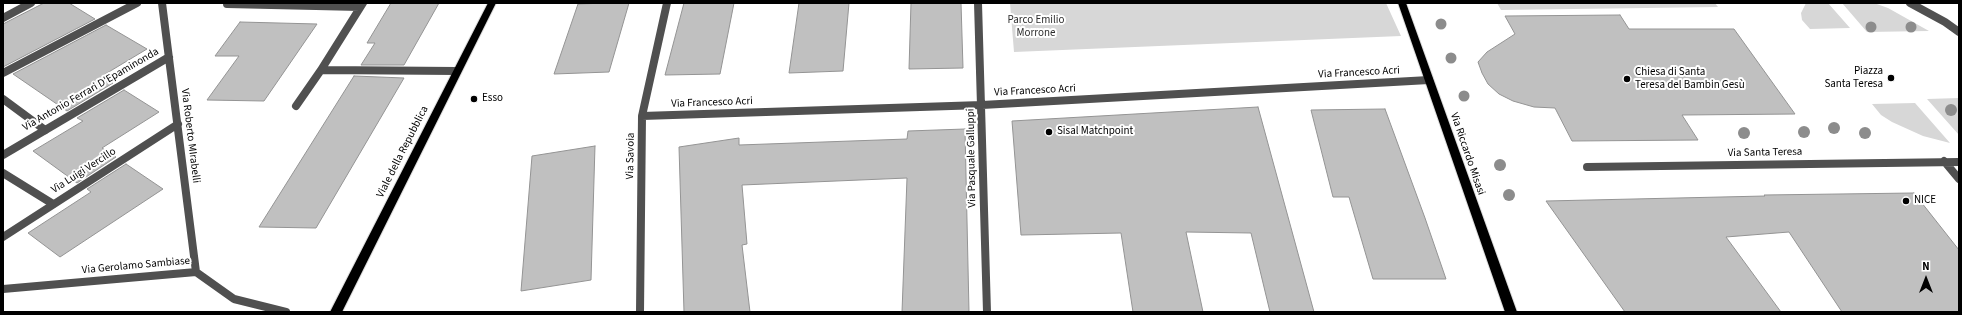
<!DOCTYPE html>
<html>
<head>
<meta charset="utf-8">
<style>
	body { margin:0 }
	#map { position:relative; width:1962px; height:315px; overflow:hidden; background:#fff; font-family:"Source Sans 3",sans-serif }
	canvas { display:block }
	.frame { position:absolute; inset:0; border:4px solid #000; pointer-events:none }
	.north { position:absolute; left:1906px; top:259px; width:40px; height:40px; -webkit-text-stroke:3px #fff; paint-order:stroke; rotate:0deg; font-size:11px; font-weight:700; line-height:16px; text-align:center; color:#000 }
	.north::after { content:''; display:block; margin:auto; width:14px; height:18px; background:#000; clip-path:polygon(50% 0,100% 100%,50% 72%,0 100%) }
</style>
</head>
<body>
<div id="map">
<canvas width="1962" height="315"></canvas>
<div class="frame"></div>
<div class="north">N</div>
</div>
<script>
const context = document.querySelector('canvas').getContext('2d');
context.lineJoin = 'round';
function fillPath(path, color) { context.fillStyle = color; context.fill(path, 'evenodd'); }
const toPath = rows => new Path2D(rows.map(r => 'M' + r).join(''));
function trace(path, color, width, dash) { context.strokeStyle = color; context.lineWidth = width; context.lineCap = dash ? 'butt' : 'round'; context.setLineDash(dash || []); context.stroke(path); }
function write(font, color, halo, rows, align = 'center') {
  context.font = font + ' "Source Sans 3",sans-serif'; context.lineWidth = 4; context.setLineDash([]); context.textBaseline = 'middle'; context.strokeStyle = halo; context.fillStyle = color; for (const [text, x, y, turn = 0] of rows) {
    context.save(); context.translate(x, y); context.rotate((+turn || 0) * Math.PI / 180); context.textAlign = isNaN(turn) ? turn : align; if (halo) context.strokeText(text, 0, 0); context.fillText(text, 0, 0); context.restore();
  }
}
fillPath(toPath([
	[1010,3,1386,3,1401,36,1014,52],
	[1497,3,1715,3,1718,7,1501,10],
	[1806,3,1828,3,1850,28,1810,29,1802,20,1801,13],
	[1842,3,1874,3,1888,8,1929,31,1867,32],
	[1959,98,1959,135,1927,99],
	[1915,103,1950,143,1923,136,1892,122,1881,115,1872,104]
]), '#d7d7d7');
const building = toPath([
	[44,3,69,3,95,19,3,67,3,24,44,3],
	[391,3,439,3,404,65,361,65,375,43,367,43,391,3],
	[607,3,629,3,609,72,554,74,578,4,607,3],
	[684,3,734,3,720,74,665,75,684,3],
	[799,3,849,3,843,71,789,73,799,3],
	[911,3,961,3,963,68,909,69,911,3],
	[1620,15,1629,29,1734,29,1795,114,1682,115,1698,140,1572,141,1555,108,1534,107,1513,101,1499,94,1488,84,1482,73,1478,62,1487,52,1515,34,1505,16,1620,15],
	[240,22,317,24,264,101,207,100,239,56,215,56,240,22],
	[106,25,147,49,102,76,113,83,67,111,13,74,106,25],
	[354,76,404,78,316,228,259,227,354,76],
	[124,90,159,112,102,148,116,157,77,183,33,151,83,121,77,118,124,90],
	[1258,107,1314,312,1270,312,1251,233,1186,232,1203,312,1133,312,1121,233,1021,235,1012,121,1258,107],
	[1385,109,1425,218,1446,279,1373,279,1349,197,1333,197,1311,110,1385,109],
	[965,129,969,312,902,312,907,178,742,185,747,244,742,245,750,312,684,312,679,147,739,138,739,145,907,139,908,131,965,129],
	[595,146,591,280,521,291,532,156,595,146],
	[126,164,163,189,60,257,28,233,91,192,87,189,126,164],
	[1914,193,1959,250,1959,312,1842,312,1789,232,1726,237,1781,312,1625,312,1546,201,1765,196,1764,195,1914,193]
]);
fillPath(building, '#c0c0c0');
trace(building, '#949494', 1);
const primary = toPath([
	[488,3,496,3,342,312,330,312,488,3],
	[1398,3,1406,3,1517,312,1505,312,1398,3]
]);
trace(primary, '#dbdbdb', 2);
trace(toPath([
	[363,3,321,70,457,71],
	[227,4,360,7],
	[3,18,31,3],
	[3,99,45,130],
	[296,106,321,70],
	[3,173,53,204]
]), '#505050', 8);
trace(toPath([
	[162,3,196,272],
	[978,3,987,312],
	[1910,3,1945,22,1959,32],
	[3,73,137,3],
	[642,116,982,105,1429,80],
	[3,155,169,57],
	[1944,161,1959,179],
	[1587,167,1959,162],
	[3,237,178,124],
	[3,289,196,272,234,299,286,312],
	[640,312,642,116,667,3]
]), '#505050', 8);
fillPath(primary, '#000');
context.fillStyle = '#8c8c8c';
for (const [x, y, r] of [
	[1441,24,5.5],
	[1871,27,5.5],
	[1911,27,5.5],
	[1451,58,5.5],
	[1464,96,5.5],
	[1951,110,6],
	[1834,128,6],
	[1804,132,6],
	[1744,133,6],
	[1865,133,6],
	[1500,165,6],
	[1509,195,6]
]) { context.beginPath(); context.arc(x, y, r, 0, 2 * Math.PI); context.fill(); }
for (const [x, y, r, color] of [
	[1891,78,4,"#000"],
	[1627,79,4,"#000"],
	[474,99,4,"#000"],
	[1049,132,4,"#000"],
	[1906,201,4,"#000"]
]) { const dot = new Path2D(); dot.arc(x, y, r, 0, 2 * Math.PI); context.fillStyle = color; context.fill(dot); trace(dot, '#fff', 1.5); }
write('11px', '#2e2e2e', '#fff', [
	["Parco Emilio",1036,21],
	["Morrone",1036,34]
]);
write('11px', '#000', '#fff', [
	["Piazza",1883,72,"right"],
	["Santa Teresa",1883,85,"right"],
	["Chiesa di Santa",1635,73],
	["Teresa del Bambin Gesù",1635,86],
	["Esso",482,99],
	["Sisal Matchpoint",1057,132],
	["NICE",1914,201]
], 'left');
write('11px', '#000', '#fff', [
	["Via Francesco Acri",1359,73,-3],
	["Via Antonio Ferrari D'Epaminonda",91,90,-30],
	["Via Francesco Acri",1035,91,-3],
	["Via Francesco Acri",712,103,-2],
	["Via Roberto MIrabelli",190,136,83],
	["Viale della Repubblica",403,152,-63],
	["Via Santa Teresa",1765,153,-1],
	["Via Riccardo Misasi",1467,154,71],
	["Via Savoia",631,156,-89],
	["Via Pasquale Galluppi",972,158,-91],
	["Via Luigi Vercillo",84,171,-33],
	["Via Gerolamo Sambiase",136,266,-5]
]);
</script>
</body>
</html>
